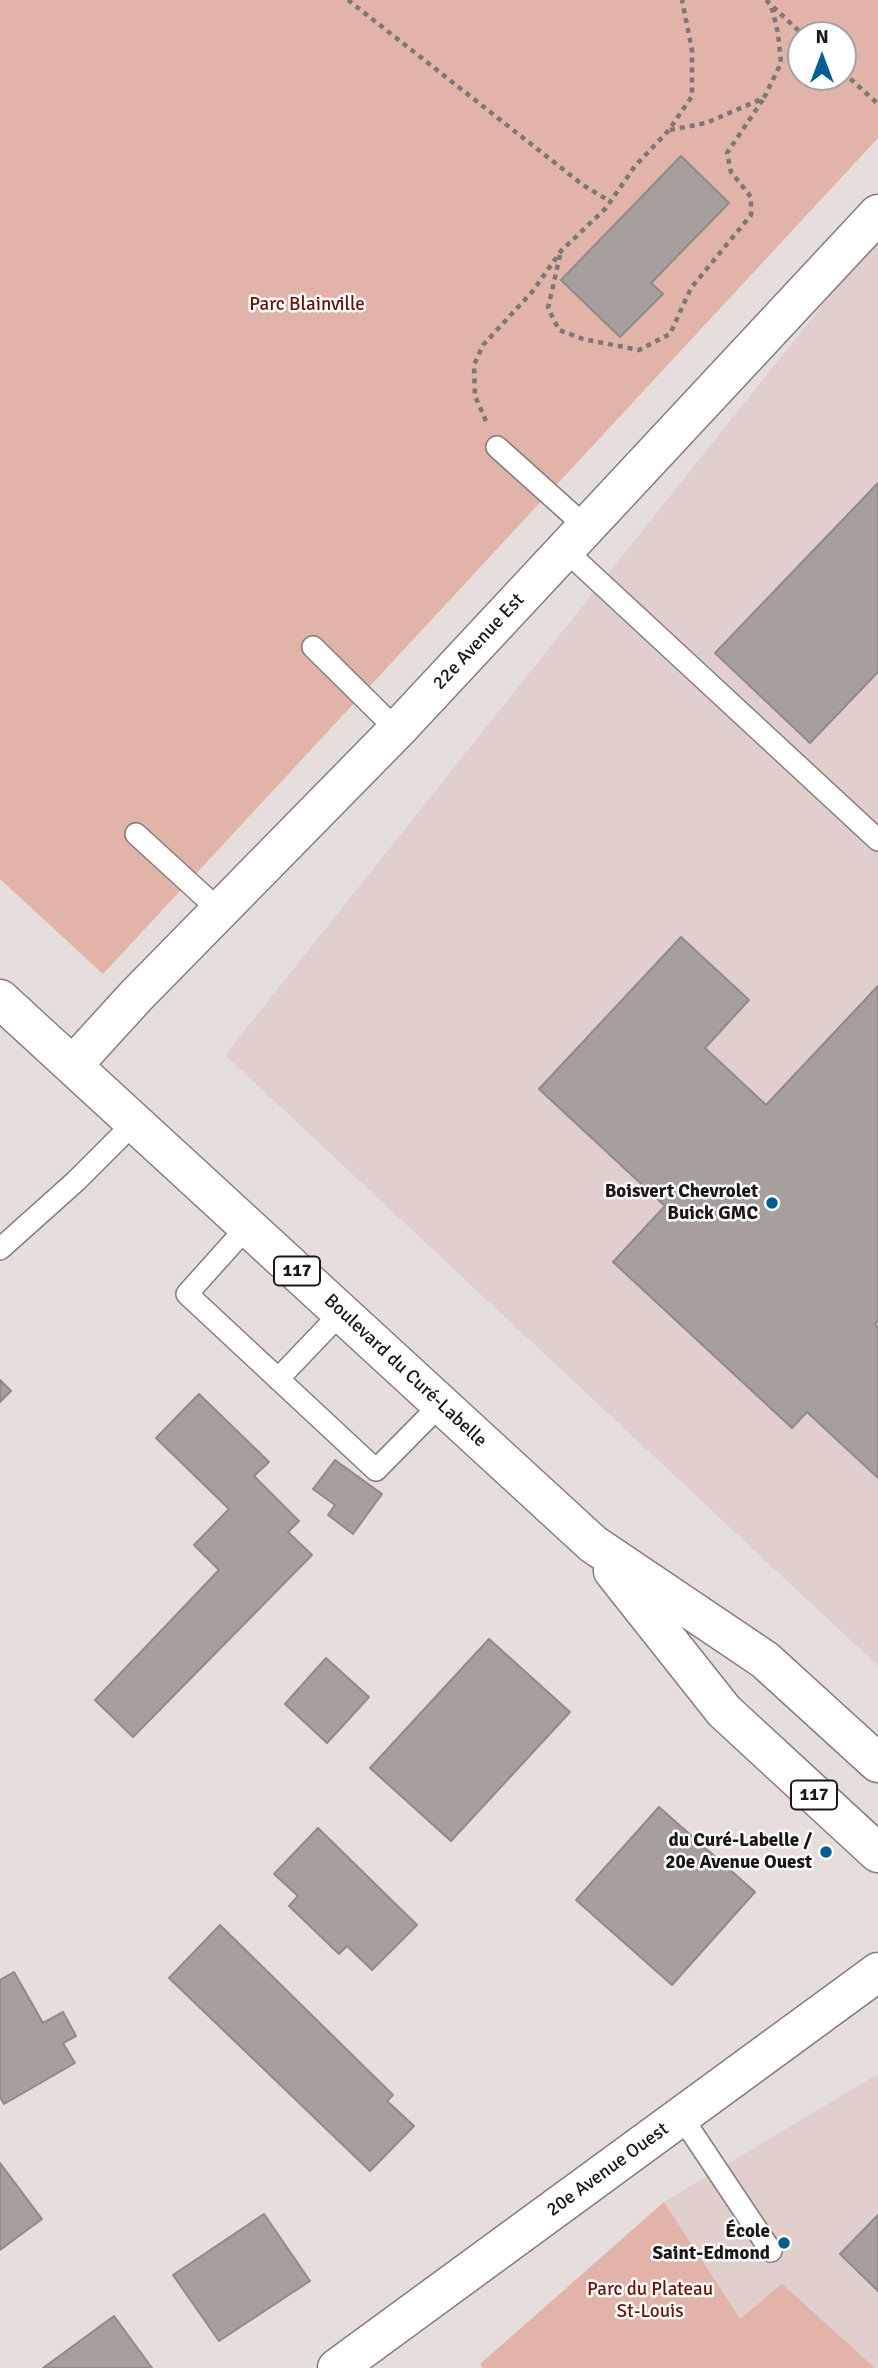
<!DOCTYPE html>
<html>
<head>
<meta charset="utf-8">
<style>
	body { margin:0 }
	#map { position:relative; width:878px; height:2368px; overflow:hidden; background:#e6dedc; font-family:Signika,sans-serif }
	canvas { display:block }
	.north { position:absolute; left:787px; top:21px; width:70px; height:70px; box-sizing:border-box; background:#fff; border:2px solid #a3a2a2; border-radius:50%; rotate:0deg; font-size:19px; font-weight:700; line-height:28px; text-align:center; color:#1a1716 }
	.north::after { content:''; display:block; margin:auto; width:24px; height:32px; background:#045e8f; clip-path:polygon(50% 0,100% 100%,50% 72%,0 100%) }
</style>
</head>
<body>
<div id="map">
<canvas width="878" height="2368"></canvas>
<div class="north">N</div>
</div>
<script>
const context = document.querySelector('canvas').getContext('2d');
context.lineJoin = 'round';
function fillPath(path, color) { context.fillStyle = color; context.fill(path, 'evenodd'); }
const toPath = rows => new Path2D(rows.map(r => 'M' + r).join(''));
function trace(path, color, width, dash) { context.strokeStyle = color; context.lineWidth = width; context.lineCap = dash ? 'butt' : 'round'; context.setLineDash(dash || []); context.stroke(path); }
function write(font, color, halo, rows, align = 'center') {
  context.font = font + ' Signika,sans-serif'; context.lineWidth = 5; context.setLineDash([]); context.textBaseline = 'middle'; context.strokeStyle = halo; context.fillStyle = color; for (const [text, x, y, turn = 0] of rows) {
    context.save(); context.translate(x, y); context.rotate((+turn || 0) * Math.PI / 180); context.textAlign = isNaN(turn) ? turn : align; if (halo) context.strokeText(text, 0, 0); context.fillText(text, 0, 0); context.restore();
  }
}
fillPath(toPath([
	[878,235,878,1666,225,1055],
	[878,2074,878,2368,875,2368,740,2320,664,2202]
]), '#e0cfcc');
fillPath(toPath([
	[0,0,878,0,878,138,103,974,0,879],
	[801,35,843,35,843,77,801,77],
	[664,2202,740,2319,782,2284,875,2368,483,2368,480,2364]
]), '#e1b3a9');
const building = toPath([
	[681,156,729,203,651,283,663,294,620,337,561,280,681,156],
	[878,483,878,672,810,743,715,653,878,483],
	[681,937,749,1000,705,1048,766,1105,878,986,878,1321,875,1324,878,1328,878,1478,807,1412,792,1428,613,1262,665,1206,539,1089,681,937],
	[0,1380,11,1391,0,1402,0,1380],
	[199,1394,269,1462,254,1476,299,1521,288,1532,312,1555,133,1737,95,1700,219,1570,194,1545,229,1509,156,1438,199,1394],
	[335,1460,382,1494,353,1534,328,1515,335,1505,313,1489,335,1460],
	[489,1639,570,1712,451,1841,370,1768,489,1639],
	[326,1658,369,1697,327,1743,285,1704,326,1658],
	[659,1807,755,1892,672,1985,576,1900,659,1807],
	[318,1828,417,1925,372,1970,347,1946,339,1954,289,1906,298,1896,274,1874,318,1828],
	[220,1925,393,2095,387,2101,414,2126,370,2171,169,1978,220,1925],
	[14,1972,43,2023,63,2012,76,2036,63,2043,75,2063,4,2104,0,2097,0,1980,14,1972],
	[0,2163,42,2219,0,2250,0,2163],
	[264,2214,310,2281,219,2341,173,2275,264,2214],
	[878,2215,878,2291,840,2254,878,2215],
	[114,2316,152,2368,43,2368,114,2316]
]);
fillPath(building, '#a79f9e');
trace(building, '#908987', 2);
const service = toPath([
	[497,447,586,527],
	[565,550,878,840],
	[313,647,397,730],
	[136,834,219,910],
	[248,1226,187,1294,376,1470,441,1404],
	[0,1249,76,1181,135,1122],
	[278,1379,341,1313],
	[681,2116,771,2251]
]);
const minor = toPath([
	[73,1065,136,996,397,730,878,214],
	[337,2368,878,1972]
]);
const primary = toPath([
	[0,999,593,1544,765,1660,878,1763],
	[613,1571,724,1711,878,1853]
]);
trace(service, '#857d7c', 24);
trace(minor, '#857d7c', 41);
trace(primary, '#857d7c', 41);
trace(toPath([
	[348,0,583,185,611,202],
	[766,0,803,35],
	[843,72,878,104],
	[670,130,706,123,764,98,781,63,778,33,771,5],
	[560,255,548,308,559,330,583,339,639,350,670,334,691,288,751,215,751,197,731,172,727,153,764,98],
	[486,421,475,396,474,365,483,345,532,292,561,251,606,208,635,166,669,130,692,96,692,50,682,0]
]), '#7c7775', 4.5, [5, 5]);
trace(service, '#fff', 21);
trace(minor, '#fff', 38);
trace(primary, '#fff', 38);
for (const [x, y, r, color] of [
	[772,1203,7,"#045e8f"],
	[826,1852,7,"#045e8f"],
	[784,2243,7,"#045e8f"]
]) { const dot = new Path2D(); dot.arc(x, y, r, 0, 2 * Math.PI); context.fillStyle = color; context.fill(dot); trace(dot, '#fff', 2.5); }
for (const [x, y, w] of [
	[297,1271,46],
	[814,1795,46]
]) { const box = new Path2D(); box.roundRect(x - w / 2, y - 14.5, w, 29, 5); context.fillStyle = '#fff'; context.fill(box); trace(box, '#1a1716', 2); }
write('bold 18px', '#1a1716', null, [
	["117",297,1271],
	["117",814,1795]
]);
write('19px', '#661305', '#fff', [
	["Parc Blainville",307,305],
	["Parc du Plateau",650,2290],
	["St-Louis",650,2312]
]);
write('19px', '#1a1716', '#fff', [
	["22e Avenue Est",479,642,-47],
	["Boulevard du Curé-Labelle",405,1371,43],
	["20e Avenue Ouest",608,2170,-36]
]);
write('bold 19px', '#1a1716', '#fff', [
	["Boisvert Chevrolet",758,1192],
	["Buick GMC",758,1214],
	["du Curé-Labelle /",812,1841],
	["20e Avenue Ouest",812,1863],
	["École",770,2232],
	["Saint-Edmond",770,2254]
], 'right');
</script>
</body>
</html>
